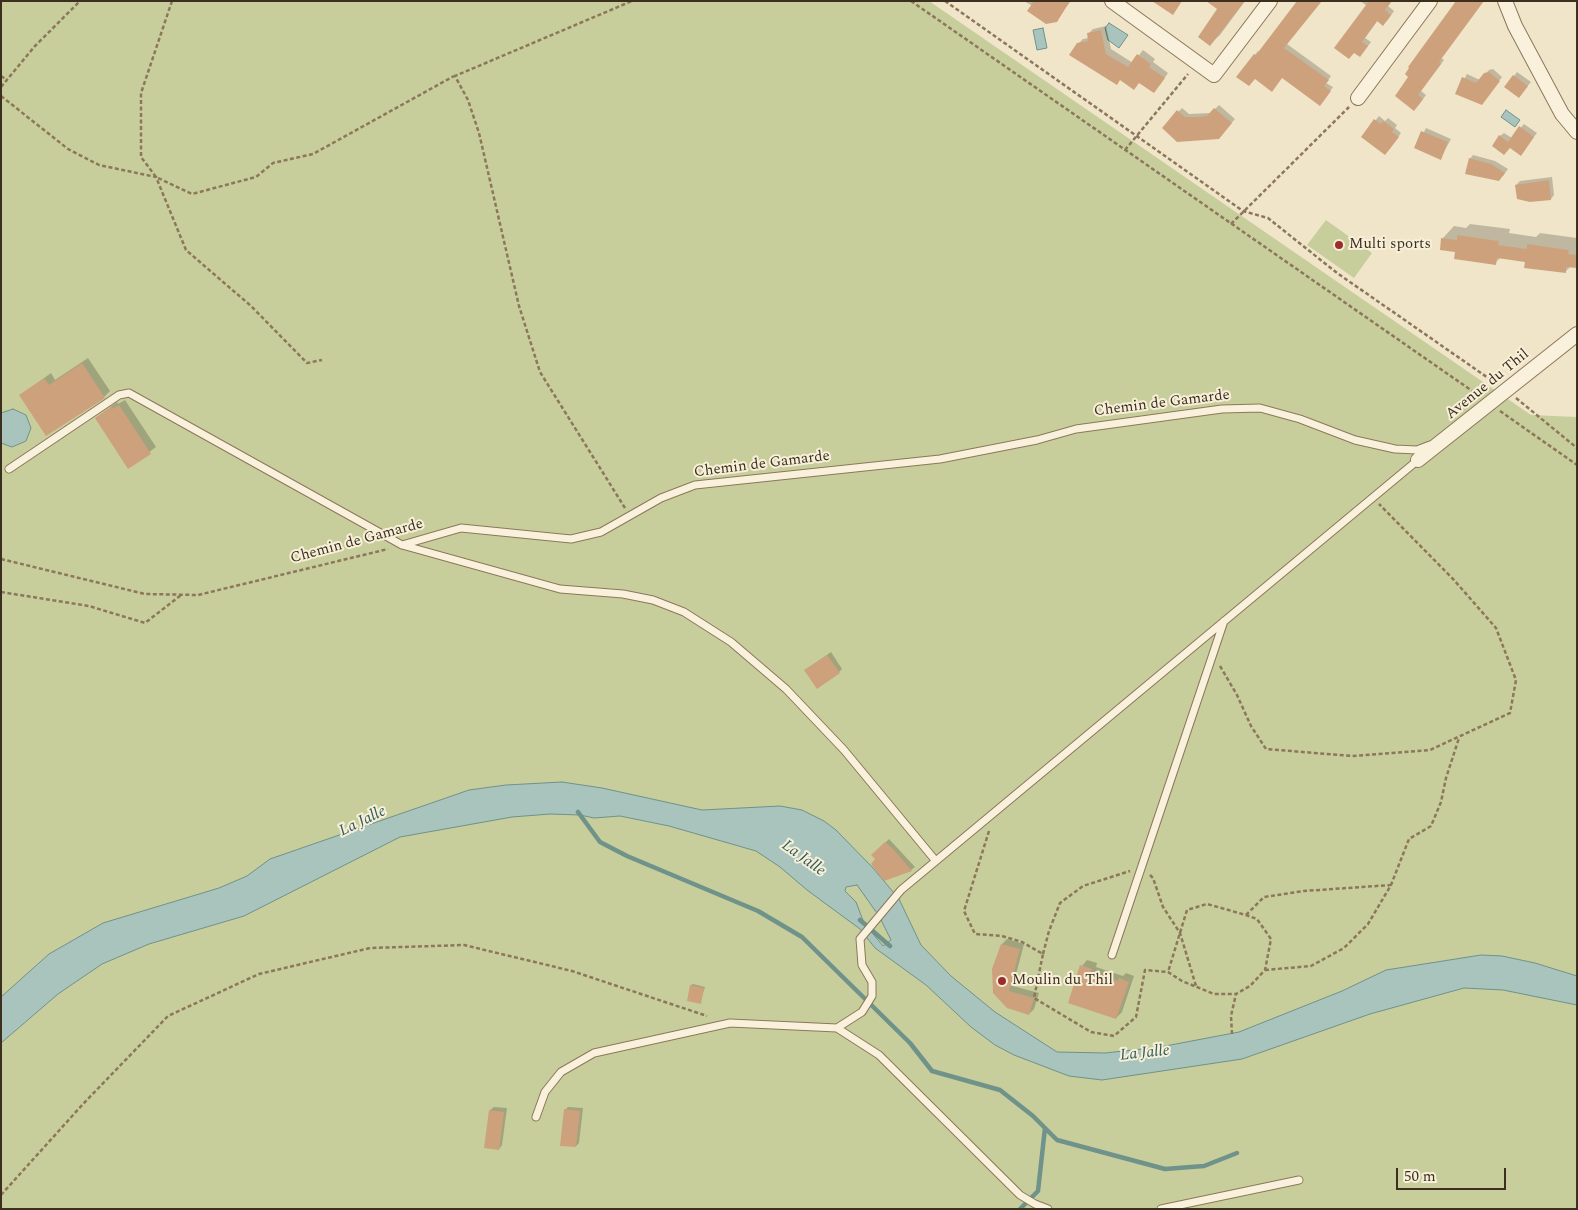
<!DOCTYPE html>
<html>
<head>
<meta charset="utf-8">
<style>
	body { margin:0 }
	#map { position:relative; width:1578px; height:1210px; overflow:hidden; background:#f0e5c8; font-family:Spectral,serif }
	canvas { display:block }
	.frame { position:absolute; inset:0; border:2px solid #3c2f20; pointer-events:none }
	.scale { position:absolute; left:1396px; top:1168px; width:110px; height:22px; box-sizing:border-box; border:2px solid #3c2f20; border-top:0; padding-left:6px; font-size:15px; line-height:18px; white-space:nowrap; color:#3c2f20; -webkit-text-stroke:4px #f7efd8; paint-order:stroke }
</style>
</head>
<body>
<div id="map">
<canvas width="1578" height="1210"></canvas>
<div class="frame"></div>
<div class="scale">50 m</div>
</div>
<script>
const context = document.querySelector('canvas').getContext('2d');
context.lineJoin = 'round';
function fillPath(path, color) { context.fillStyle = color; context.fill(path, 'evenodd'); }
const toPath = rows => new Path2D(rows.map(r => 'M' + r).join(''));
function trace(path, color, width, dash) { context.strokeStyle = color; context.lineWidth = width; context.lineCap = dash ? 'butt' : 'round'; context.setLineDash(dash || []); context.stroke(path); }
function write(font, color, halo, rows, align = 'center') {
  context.font = font + ' Spectral,serif'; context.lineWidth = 4; context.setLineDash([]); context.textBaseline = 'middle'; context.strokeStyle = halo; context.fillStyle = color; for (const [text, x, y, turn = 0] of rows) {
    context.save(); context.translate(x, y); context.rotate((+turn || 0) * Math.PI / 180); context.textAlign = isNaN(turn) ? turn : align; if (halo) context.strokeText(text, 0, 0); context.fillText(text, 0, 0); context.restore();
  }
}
fillPath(toPath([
	[1,1,929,1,1531,415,1577,417,1577,1209,1,1209],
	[1326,220,1372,253,1354,278,1307,245]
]), '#c7ce9b');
const water = toPath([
	[1109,23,1128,35,1119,48,1108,40,1105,28,1109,23],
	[1043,28,1047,48,1037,50,1033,30,1043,28],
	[1506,110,1520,120,1515,127,1501,117,1506,110],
	[13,409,26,415,31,428,26,441,12,447,1,443,1,413,13,409],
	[562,782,602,788,702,810,780,806,802,810,824,821,836,830,873,868,899,899,921,945,951,976,995,1012,1057,1052,1105,1053,1160,1047,1239,1032,1342,991,1386,970,1481,955,1502,956,1535,963,1577,976,1577,1005,1503,990,1464,988,1370,1014,1242,1059,1102,1080,1069,1076,1014,1055,995,1045,971,1027,926,985,875,948,860,929,807,890,780,867,756,851,669,826,620,816,594,818,580,815,550,814,512,817,400,837,244,916,149,944,102,964,58,994,1,1043,1,997,49,954,103,923,219,888,247,876,270,859,469,790,506,785,562,782],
	[857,885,879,916,891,940,883,946,864,923,856,902,845,891,846,887,857,885]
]);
fillPath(water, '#a9c4bc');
trace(water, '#6f928b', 1);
fillPath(toPath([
	[1024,1,1071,1,1056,20],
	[1215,1,1245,1,1220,35,1210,44,1218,9],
	[1321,1,1287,44,1331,76,1326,83,1333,87,1323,101,1282,77,1238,77,1258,51,1260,52],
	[1360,1,1392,1,1388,6,1394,11,1387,21,1378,20,1365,38,1371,42,1360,56,1367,6],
	[1106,26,1111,49,1133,63,1143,50,1155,59,1153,62,1168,73,1159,86,1078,44,1083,39,1089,38,1088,34,1093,29],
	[1441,58,1444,60,1421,91,1426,95,1418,106,1410,77],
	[1493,69,1502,77,1485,100,1456,94,1467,74,1480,80,1489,70],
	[1517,72,1531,82,1519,96,1506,87],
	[1219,105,1235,119,1222,134,1163,128,1182,108,1189,114,1211,113],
	[1379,116,1385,121,1388,118,1397,125,1395,128,1401,133,1389,150,1363,137],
	[1524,124,1537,133,1520,154,1500,136,1504,133,1512,138],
	[1426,128,1451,139,1440,159,1416,148],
	[1473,155,1495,161,1508,169,1503,176,1470,159],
	[1552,177,1554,195,1551,199,1516,185,1520,181],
	[1470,224,1510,229,1509,233,1536,237,1540,233,1577,238,1577,267,1571,266,1565,272,1526,260,1501,257,1495,263,1456,251,1441,249,1443,238,1454,226,1466,228],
	[88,358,110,391,104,397,21,395,51,373,55,380],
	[125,400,156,447,129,467,96,418,117,402,118,404],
	[831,652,842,669,839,672,810,667],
	[889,839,915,867,911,870,885,879,877,859,873,855],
	[1007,939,1024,944,1013,986,1039,993,1034,1009,1029,1014,1008,1007,994,970,1002,944],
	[1087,960,1097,963,1096,967,1123,976,1126,973,1134,976,1122,1012,1116,1018,1082,966],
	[693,984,705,987,700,1002,691,985],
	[494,1107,507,1108,502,1145,499,1149,490,1110],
	[568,1107,583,1108,579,1143,576,1146,565,1110]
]), '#0003');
trace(toPath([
	[578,812,600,842,627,856,758,911,802,937,910,1043,932,1071,1000,1090,1033,1116,1057,1140,1165,1169,1204,1166,1237,1153],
	[860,920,890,946],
	[1020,1209,1038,1191,1045,1128]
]), '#6f928b', 4.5);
fillPath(toPath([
	[1034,1,1070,1,1057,22,1046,24,1027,11],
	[1152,1,1182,1,1173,15],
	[1206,1,1245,1,1210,46,1198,37,1217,9],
	[1297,1,1322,1,1284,48,1329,80,1324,86,1331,91,1320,106,1282,78,1272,92,1255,79,1249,86,1236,77,1254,54,1256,55],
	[1369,1,1392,1,1385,10,1391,15,1383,26,1377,21,1362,42,1368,46,1360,57,1354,53,1349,59,1334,48],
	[1456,1,1484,1,1439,62,1441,64,1418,95,1423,99,1414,111,1395,96,1408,77,1405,74,1409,68,1408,67],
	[1101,30,1106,54,1128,67,1137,54,1151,64,1149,67,1165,78,1154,93,1139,83,1134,90,1120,80,1117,85,1069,55,1077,43,1088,41,1087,33],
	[1489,72,1500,81,1482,105,1455,94,1462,77,1476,83,1484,73],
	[1513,75,1528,86,1519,98,1504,87],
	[1214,108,1232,123,1219,139,1177,142,1162,128,1177,110,1185,117,1196,117,1207,116],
	[1374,119,1381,124,1383,121,1389,125,1394,129,1392,132,1399,137,1385,155,1361,137],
	[1519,126,1534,137,1521,156,1510,148,1504,155,1492,146,1499,135,1508,142],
	[1421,131,1448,142,1441,160,1414,148],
	[1469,158,1491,164,1505,173,1499,181,1465,174],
	[1549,180,1551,200,1530,202,1517,199,1515,185],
	[1457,235,1499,241,1498,245,1527,249,1527,244,1569,250,1568,254,1577,255,1577,268,1566,267,1566,273,1524,268,1525,262,1497,258,1496,265,1454,259,1455,252,1440,250,1441,238,1457,240],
	[82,363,105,398,46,436,19,395,44,378,49,385],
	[119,405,151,454,128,469,95,418,111,407,112,409],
	[827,655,840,673,817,689,804,670],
	[885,842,893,849,912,871,884,881,871,864,875,859,871,855],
	[1001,944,1020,949,1009,991,1034,998,1029,1015,1007,1008,993,993,992,969],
	[1080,965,1092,969,1091,972,1118,981,1119,978,1129,982,1116,1019,1068,1003],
	[690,985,704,988,701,1004,687,1001],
	[564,1109,580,1111,576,1147,560,1146],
	[489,1110,504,1112,499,1150,484,1148]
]), '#cea17d');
const service = toPath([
	[9,469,119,395,129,393,402,545,560,589,623,594,653,600,684,612,731,642,786,689,844,750,935,860],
	[402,545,461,528,571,539,601,532,661,498,695,485,940,459,1037,440,1076,429,1222,409,1260,408,1300,419,1355,440,1395,449,1417,450,1430,445],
	[1112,955,1224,621],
	[837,1028,879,1055,1020,1195,1035,1204,1048,1209],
	[536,1117,545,1092,561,1072,594,1053,730,1023,837,1028,862,1012,872,996,872,982,862,965,860,939,901,890,1418,460],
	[1161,1209,1299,1180]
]);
const minor = toPath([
	[1112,1,1214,75,1270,1],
	[1505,1,1515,26,1562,114,1577,132],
	[1358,98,1430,1],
	[1418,460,1577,334]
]);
trace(service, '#8c775c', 9);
trace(minor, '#8c775c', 16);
trace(toPath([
	[172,1,141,93,141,157,156,177,192,194,256,177,273,163,313,154,454,76],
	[911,1,1478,395],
	[945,1,1243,211,1268,218,1337,273,1494,382],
	[1,76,7,80],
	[1,87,35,46,80,1],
	[1,96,68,149,99,165,156,177,186,250,251,306,307,363,322,360],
	[1125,150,1188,74],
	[1231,224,1349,107],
	[1516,398,1577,448],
	[1500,411,1577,465],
	[625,508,540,372,519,306,479,133,468,100,455,76,632,1],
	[1,559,145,594,198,595,388,549],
	[1,592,89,606,145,623,181,595],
	[1220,666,1237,695,1251,726,1266,749,1352,756,1430,750,1510,713,1516,680,1496,628,1454,580,1379,504],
	[989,831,964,911,975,934,1002,936,1022,942,1043,954,1034,998,1091,1032,1114,1036,1136,1017,1145,970,1168,972,1182,981,1214,994,1236,994,1250,986,1265,970,1271,939,1257,919,1246,915,1207,904,1187,910,1168,972],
	[1150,875,1153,878,1163,907,1180,933,1196,986],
	[1246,915,1264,897,1304,891,1391,885],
	[1043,954,1049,931,1060,903,1083,886,1130,871],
	[1265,970,1311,966,1344,948,1368,924,1391,885,1409,839,1431,826,1441,802,1446,778,1459,738],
	[1232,1034,1231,1016,1236,994],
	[1,1195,83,1104,168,1016,259,974,370,948,464,945,572,971,707,1016]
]), '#8c775c', 2.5, [4, 2.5]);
trace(service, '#faf1dc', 7);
trace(minor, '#faf1dc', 14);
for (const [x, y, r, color] of [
	[1339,245,5,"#9d2d2b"],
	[1002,981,5,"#9d2d2b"]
]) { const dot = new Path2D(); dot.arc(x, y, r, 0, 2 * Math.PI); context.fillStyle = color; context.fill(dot); trace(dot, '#f7efd8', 2); }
write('15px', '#3c2f20', '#f7efd8', [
	["Multi sports",1349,245],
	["Moulin du Thil",1012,981]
], 'left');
write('15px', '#3c2f20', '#f7efd8', [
	["Avenue du Thil",1488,385,-39],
	["Chemin de Gamarde",1162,404,-7],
	["Chemin de Gamarde",762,465,-7],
	["Chemin de Gamarde",357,542,-15]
]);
write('italic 16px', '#2f5c5a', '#f7efd8', [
	["La Jalle",363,822,-26],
	["La Jalle",803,859,36],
	["La Jalle",1145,1054,-6]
]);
</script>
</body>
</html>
